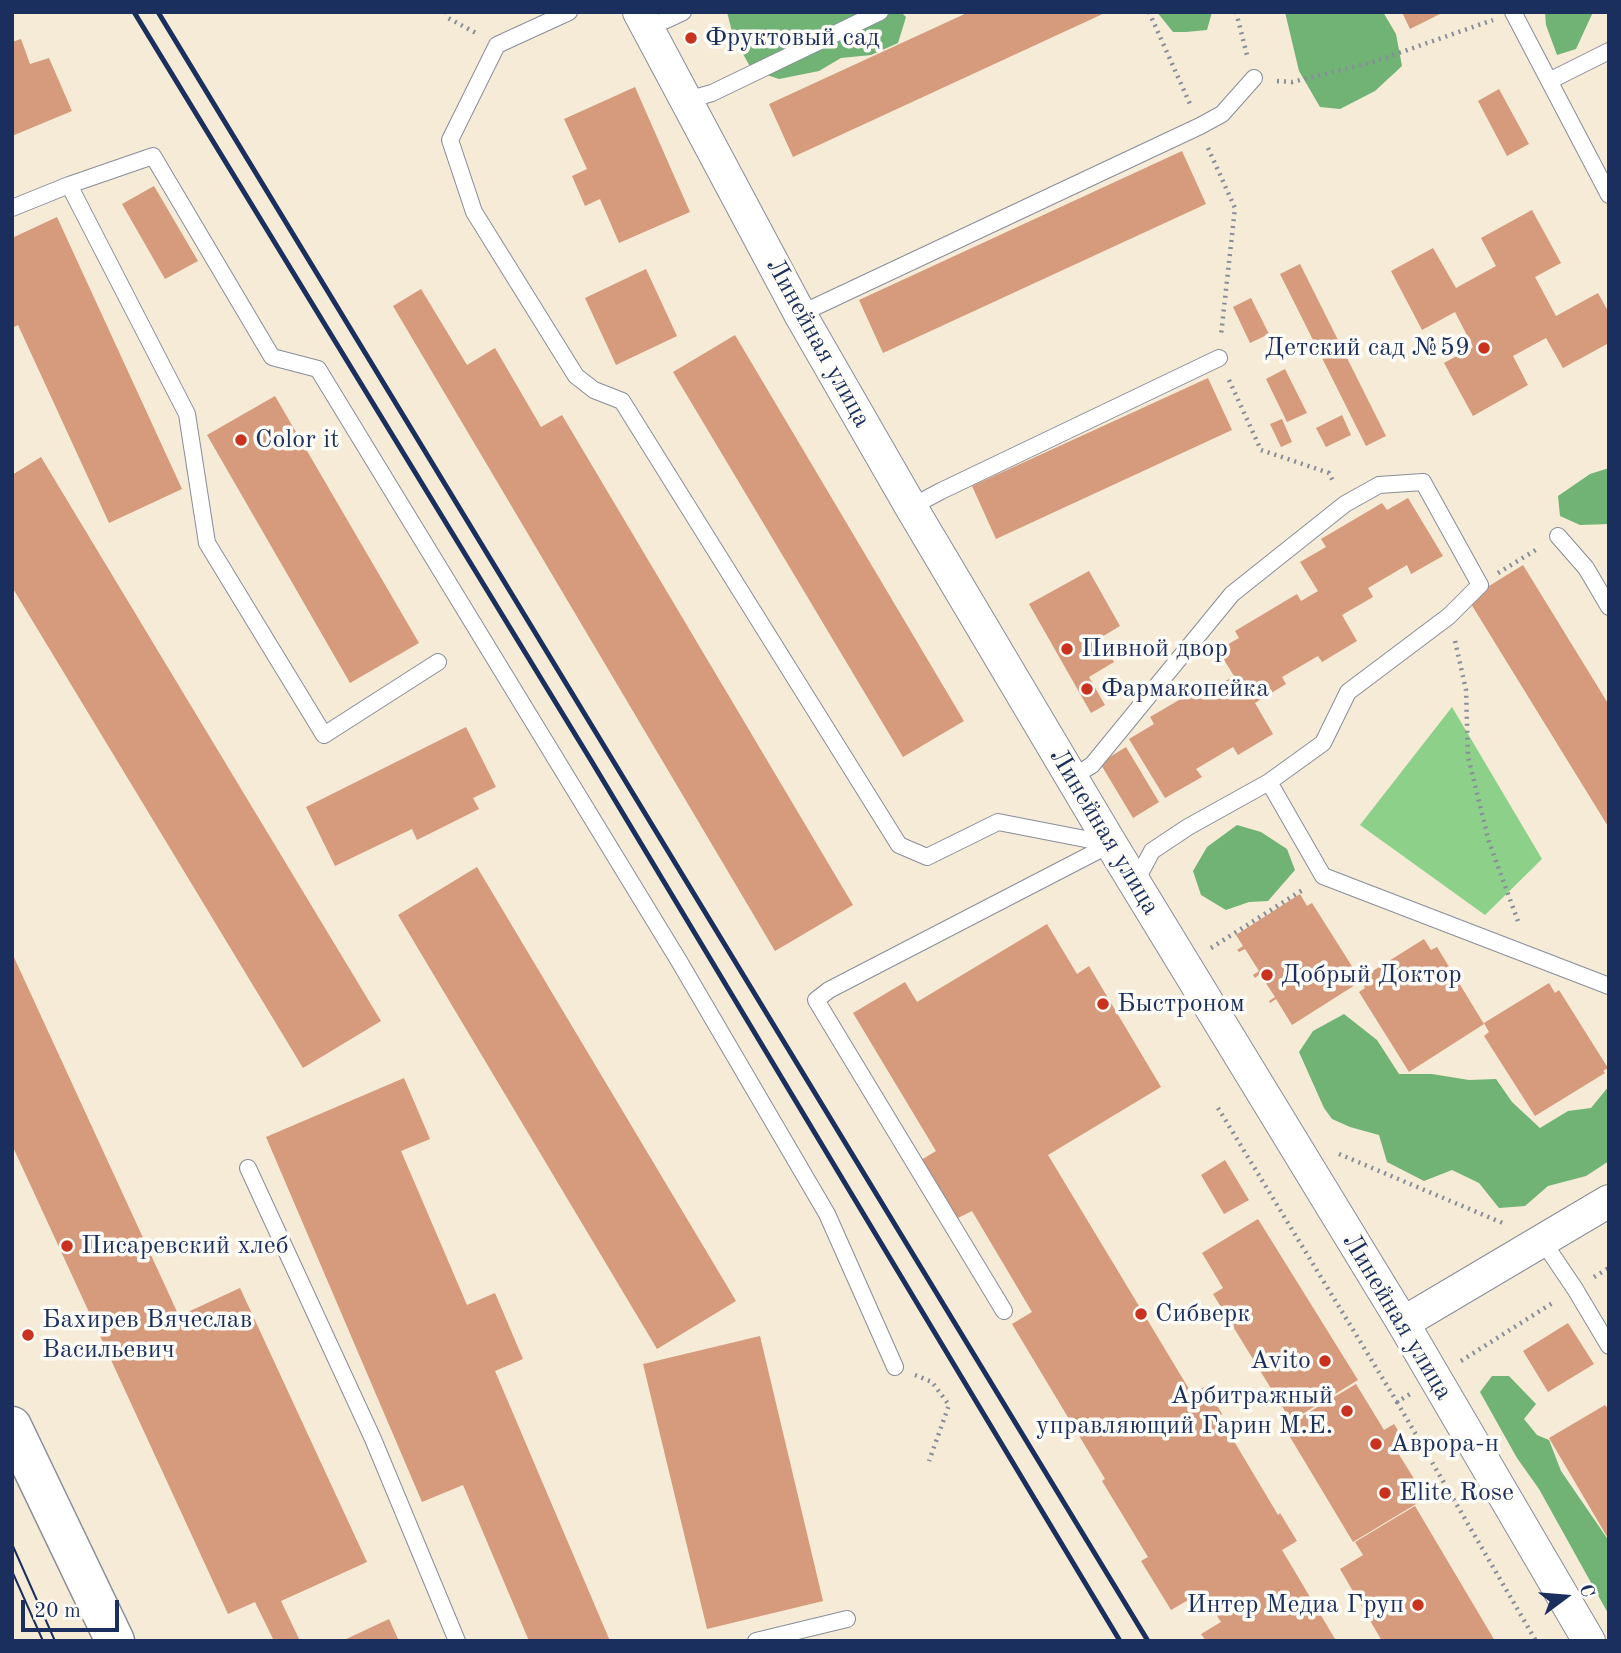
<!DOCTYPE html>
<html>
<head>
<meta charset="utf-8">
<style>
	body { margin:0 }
	#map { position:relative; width:1621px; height:1653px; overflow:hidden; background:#f5ebd6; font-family:"Old Standard TT",serif }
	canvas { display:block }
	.frame { position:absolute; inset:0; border:14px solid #1b2f5e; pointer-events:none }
	.north { position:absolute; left:1530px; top:1562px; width:70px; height:70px; -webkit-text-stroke:5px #fdfcf7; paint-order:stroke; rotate:74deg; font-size:19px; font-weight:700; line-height:28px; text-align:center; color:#1b2f5e }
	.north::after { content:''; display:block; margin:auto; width:24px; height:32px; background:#1b2f5e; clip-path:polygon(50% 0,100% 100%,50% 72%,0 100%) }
	.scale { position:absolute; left:21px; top:1600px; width:98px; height:32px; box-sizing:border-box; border:4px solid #1b2f5e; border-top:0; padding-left:9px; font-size:21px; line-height:24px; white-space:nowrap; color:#1b2f5e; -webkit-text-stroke:5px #fdfcf7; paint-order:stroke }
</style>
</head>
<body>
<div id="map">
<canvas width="1621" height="1653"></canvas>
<div class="frame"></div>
<div class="north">С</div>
<div class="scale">20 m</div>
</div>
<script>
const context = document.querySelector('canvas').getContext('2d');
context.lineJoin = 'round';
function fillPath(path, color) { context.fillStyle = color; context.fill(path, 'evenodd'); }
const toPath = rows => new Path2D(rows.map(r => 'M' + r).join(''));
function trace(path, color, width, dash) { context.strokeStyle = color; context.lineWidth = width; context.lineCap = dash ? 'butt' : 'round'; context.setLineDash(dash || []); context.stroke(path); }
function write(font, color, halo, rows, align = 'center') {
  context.font = font + ' "Old Standard TT",serif'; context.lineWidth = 7; context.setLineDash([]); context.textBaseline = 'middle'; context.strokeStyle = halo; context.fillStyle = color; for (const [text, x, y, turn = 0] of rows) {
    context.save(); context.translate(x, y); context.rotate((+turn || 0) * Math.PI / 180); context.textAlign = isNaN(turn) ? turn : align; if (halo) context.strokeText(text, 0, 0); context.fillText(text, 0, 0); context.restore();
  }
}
fillPath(toPath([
	[1452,707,1542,859,1485,915,1360,825]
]), '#8cd089');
fillPath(toPath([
	[727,12,901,12,906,17,898,43,871,55,841,58,819,71,779,79,752,70,733,36],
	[1157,12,1212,12,1207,30,1186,32,1173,32],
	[1285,12,1383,12,1396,34,1402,66,1375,91,1340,109,1320,107,1299,71],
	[1545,12,1593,12,1576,49,1557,55,1546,25],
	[1609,468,1609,524,1580,525,1560,516,1558,496,1590,474],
	[1237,825,1261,832,1287,849,1295,870,1268,901,1249,902,1226,910,1201,895,1193,871,1207,847],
	[1344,1014,1377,1040,1399,1074,1432,1074,1469,1080,1496,1079,1512,1102,1540,1128,1568,1111,1591,1108,1609,1086,1609,1161,1586,1176,1548,1186,1525,1206,1499,1208,1479,1183,1452,1170,1424,1181,1387,1162,1379,1135,1350,1127,1332,1119,1324,1108,1299,1052,1313,1031],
	[1492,1376,1509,1376,1536,1404,1524,1419,1537,1435,1549,1440,1561,1471,1609,1541,1609,1615,1539,1489,1517,1458,1480,1392]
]), '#71b275');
fillPath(toPath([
	[969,12,1107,12,793,157,769,104],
	[1402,12,1444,12,1410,29],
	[21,39,30,64,49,58,72,111,12,136,12,42],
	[635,87,690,212,619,243,600,199,585,206,572,176,587,169,564,119],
	[1499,89,1529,144,1507,156,1478,101],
	[1182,151,1206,204,883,353,859,300],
	[154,186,198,261,165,279,122,204],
	[1532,210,1561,263,1535,277,1556,316,1598,293,1609,313,1609,343,1563,368,1546,338,1513,356,1528,385,1473,416,1444,363,1473,347,1455,312,1422,330,1391,271,1433,248,1456,288,1496,266,1481,238],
	[57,217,182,489,109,523,18,325,12,328,12,238],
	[1300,264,1386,436,1366,446,1280,274],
	[646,269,677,336,616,365,585,298],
	[421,289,467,365,495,348,541,427,562,415,853,905,775,951,393,306],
	[1251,298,1269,334,1250,343,1233,307],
	[735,335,964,721,903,757,673,372],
	[1285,369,1307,413,1287,422,1266,379],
	[1208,378,1232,430,996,539,972,486],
	[275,396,419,643,350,683,207,435],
	[1342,415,1351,435,1326,447,1316,428],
	[1282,419,1292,442,1281,447,1270,424],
	[41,457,381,1021,303,1068,12,587,12,475],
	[1408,498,1443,556,1411,574,1407,565,1368,588,1373,597,1342,615,1357,641,1322,662,1318,656,1282,677,1286,684,1255,703,1273,734,1238,755,1233,747,1196,769,1202,777,1165,798,1129,739,1154,724,1150,717,1208,683,1212,689,1234,676,1218,650,1239,638,1235,631,1297,594,1301,601,1318,591,1300,562,1326,547,1321,539,1382,503,1387,510],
	[1523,565,1609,705,1609,828,1468,599],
	[1089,571,1120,626,1100,638,1114,662,1089,677,1105,705,1091,713,1029,604],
	[466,727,496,787,473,798,479,809,417,840,412,829,335,866,306,807],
	[1126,747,1159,802,1133,818,1100,763],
	[477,867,736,1301,657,1349,398,915],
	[1300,894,1307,906,1312,903,1360,979,1354,982,1355,985,1292,1025,1276,999,1270,1003,1269,1001,1275,997,1260,974,1255,978,1253,975,1259,971,1245,949,1239,952,1237,950,1243,946,1236,935],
	[1047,924,1077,974,1089,966,1161,1087,1048,1155,1192,1394,1206,1386,1222,1414,1219,1416,1278,1515,1280,1513,1297,1541,1282,1550,1335,1639,1331,1641,1206,1641,1201,1634,1221,1622,1202,1592,1171,1610,1141,1561,1148,1557,1102,1481,1105,1479,1012,1324,1032,1312,972,1211,956,1219,921,1160,936,1151,853,1013,905,982,917,1002],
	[1424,939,1431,950,1437,947,1484,1024,1409,1072,1359,992,1365,988,1360,979],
	[12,953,179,1316,240,1288,367,1562,281,1601,300,1641,274,1641,255,1602,228,1614,12,1145],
	[1549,983,1555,993,1559,990,1608,1068,1603,1071,1605,1073,1535,1116,1484,1036,1489,1032,1484,1023],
	[404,1078,430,1139,401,1151,467,1305,495,1293,523,1359,495,1371,610,1641,529,1641,463,1485,422,1502,266,1137],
	[1225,1160,1249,1200,1224,1214,1201,1175],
	[1258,1219,1358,1380,1291,1421,1213,1294,1223,1288,1202,1253],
	[1568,1323,1594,1364,1548,1392,1523,1351],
	[760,1336,823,1601,707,1629,643,1364],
	[1356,1384,1384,1430,1394,1424,1405,1441,1395,1448,1426,1498,1353,1542,1284,1427],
	[1605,1405,1609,1410,1609,1540,1549,1438],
	[1415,1506,1495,1641,1382,1641,1340,1569,1363,1555,1355,1542],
	[389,1619,399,1641,342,1641]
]), '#d69a7c');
const lane = toPath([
	[569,12,497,45,450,140,474,212,576,376,594,390,622,401,899,845,927,857,998,822,1111,844],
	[1513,12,1609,195],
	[649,28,683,12],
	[1549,81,1609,51],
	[687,100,712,93,880,12],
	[69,185,153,156,272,357,318,369,679,961,827,1214,895,1367],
	[12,208,69,185,187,414,207,543,324,735,438,662],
	[800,314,1200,126,1222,114,1254,78],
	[911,507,941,491,1219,358],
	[1558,536,1586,568,1609,607],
	[1071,778,1092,765,1232,594,1345,504,1379,485,1423,482,1480,585,1449,616,1348,692,1323,743,1269,782,1188,827,1152,851,1135,883],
	[1269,782,1323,876,1609,986],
	[248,1168,373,1439,457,1641],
	[1542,1240,1575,1289,1609,1346],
	[1004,1311,816,1000,829,990,1111,844],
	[756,1641,847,1619]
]);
const street = toPath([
	[639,12,800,314,911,507,1111,844,1403,1323,1589,1641],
	[1403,1323,1609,1201]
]);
const secondary = toPath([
	[12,1426,115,1641]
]);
trace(lane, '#888d9a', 18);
trace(street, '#888d9a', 34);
trace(secondary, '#888d9a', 41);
trace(toPath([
	[446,12,448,18,476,33],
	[1149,12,1190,104],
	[1236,12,1247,55],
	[1277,81,1292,82,1373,62,1493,20],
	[1208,148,1235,208,1221,335],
	[1229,380,1261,450,1329,473,1334,483],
	[1498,573,1539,548],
	[1455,641,1466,690,1468,757,1489,842,1519,924],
	[1211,948,1304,889],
	[1218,1108,1397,1402,1410,1394],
	[1339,1154,1505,1224],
	[1594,1277,1609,1268],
	[1461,1361,1554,1302],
	[915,1375,932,1382,949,1405,929,1461],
	[1397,1402,1536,1641]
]), '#888d9a', 4.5, [2, 5]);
trace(lane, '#fff', 16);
trace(street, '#fff', 32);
trace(secondary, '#fff', 38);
trace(toPath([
	[12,1544,55,1641],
	[12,1571,43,1641]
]), '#1b2f5e', 2);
trace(toPath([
	[134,12,592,762,1120,1641],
	[158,12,1148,1641]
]), '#1b2f5e', 5);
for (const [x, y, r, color] of [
	[691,38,7,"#c8321e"],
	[1484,348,7,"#c8321e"],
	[241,440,7,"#c8321e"],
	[1067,649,7,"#c8321e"],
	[1087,689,7,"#c8321e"],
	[1267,975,7,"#c8321e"],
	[1103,1004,7,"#c8321e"],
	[67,1246,7,"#c8321e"],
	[1141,1314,7,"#c8321e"],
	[28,1335,7,"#c8321e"],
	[1325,1361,7,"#c8321e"],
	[1347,1411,7,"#c8321e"],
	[1376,1444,7,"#c8321e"],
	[1385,1493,7,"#c8321e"],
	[1418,1605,7,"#c8321e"]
]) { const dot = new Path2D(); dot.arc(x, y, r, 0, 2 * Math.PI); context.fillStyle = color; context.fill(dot); trace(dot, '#fdfcf7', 2.5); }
write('26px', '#1b2f5e', '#fdfcf7', [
	["Фруктовый сад",705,38],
	["Детский сад №59",1470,348,"right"],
	["Color it",255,440],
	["Пивной двор",1081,649],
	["Фармакопейка",1101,689],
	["Добрый Доктор",1281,975],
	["Быстроном",1117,1004],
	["Писаревский хлеб",81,1246],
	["Сибверк",1155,1314],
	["Бахирев Вячеслав",42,1320],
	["Васильевич",42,1350],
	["Avito",1311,1361,"right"],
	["Арбитражный",1333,1396,"right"],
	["управляющий Гарин М.Е.",1333,1426,"right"],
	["Аврора-н",1390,1444],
	["Elite Rose",1399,1493],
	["Интер Медиа Груп",1404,1605,"right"]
], 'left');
write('26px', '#1b2f5e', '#fdfcf7', [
	["Линейная улица",818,343,61],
	["Линейная улица",1104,832,59],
	["Линейная улица",1397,1317,59]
]);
</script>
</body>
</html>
